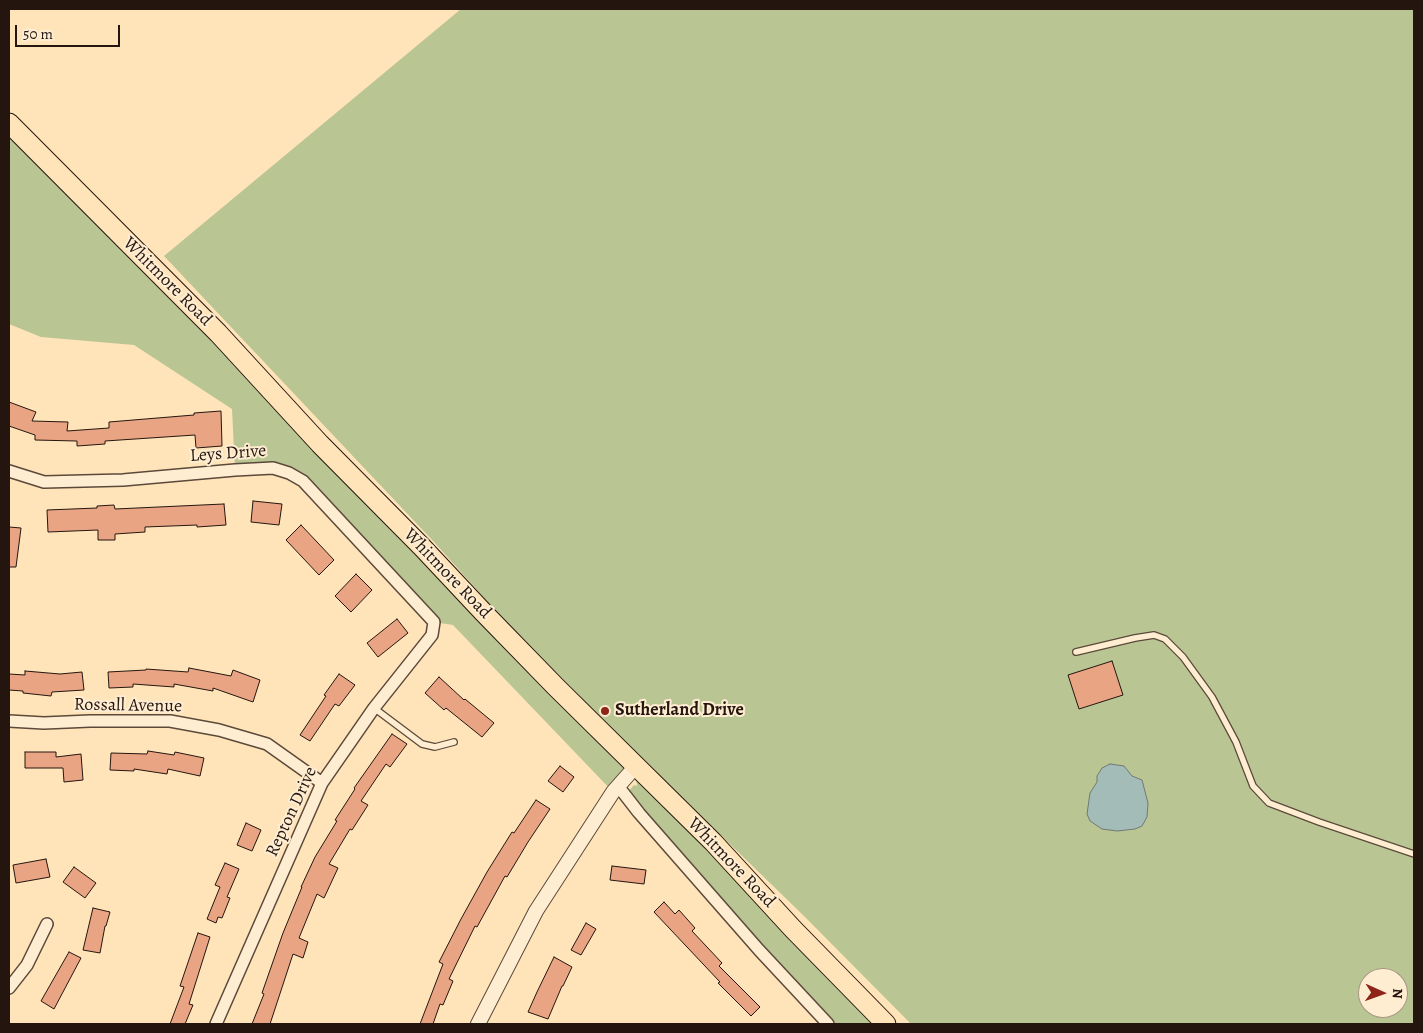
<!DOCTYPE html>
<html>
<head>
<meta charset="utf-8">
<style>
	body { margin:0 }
	#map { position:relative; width:1423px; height:1033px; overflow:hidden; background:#ffe3b9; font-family:Alegreya,serif }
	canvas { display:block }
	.frame { position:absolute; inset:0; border:10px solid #24160f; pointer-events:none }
	.north { position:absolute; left:1358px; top:968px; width:50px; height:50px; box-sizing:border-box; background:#ffedd2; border:1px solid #a79784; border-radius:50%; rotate:92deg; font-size:14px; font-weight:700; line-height:20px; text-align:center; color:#24160f }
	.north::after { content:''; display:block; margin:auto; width:18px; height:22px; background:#8f2418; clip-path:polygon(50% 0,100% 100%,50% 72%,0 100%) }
	.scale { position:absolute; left:15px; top:25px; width:105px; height:22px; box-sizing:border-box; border:2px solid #24160f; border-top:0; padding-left:6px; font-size:15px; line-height:18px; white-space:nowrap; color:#24160f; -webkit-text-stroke:4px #ffedd2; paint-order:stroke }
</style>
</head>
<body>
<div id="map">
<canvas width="1423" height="1033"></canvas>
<div class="frame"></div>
<div class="north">N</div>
<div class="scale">50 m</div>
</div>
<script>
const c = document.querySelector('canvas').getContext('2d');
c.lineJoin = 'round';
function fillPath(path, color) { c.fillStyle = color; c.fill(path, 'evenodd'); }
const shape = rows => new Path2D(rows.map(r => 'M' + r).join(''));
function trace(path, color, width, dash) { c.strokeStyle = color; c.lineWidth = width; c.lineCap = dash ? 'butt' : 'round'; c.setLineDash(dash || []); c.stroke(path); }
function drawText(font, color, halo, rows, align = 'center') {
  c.font = font + ' Alegreya,serif'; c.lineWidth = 4; c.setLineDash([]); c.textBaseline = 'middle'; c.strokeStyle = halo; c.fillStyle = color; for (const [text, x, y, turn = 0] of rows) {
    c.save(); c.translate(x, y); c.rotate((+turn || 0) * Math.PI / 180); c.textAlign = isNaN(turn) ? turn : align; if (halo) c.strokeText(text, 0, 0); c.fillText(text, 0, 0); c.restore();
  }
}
fillPath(shape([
	[461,9,1414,9,1414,1024,911,1024,805,917,561,680,487,601,434,542,164,256],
	[1368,978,1398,978,1398,1008,1368,1008],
	[9,123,887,1024,829,1024,627,793,634,785,637,786,635,766,613,792,453,625,434,622,289,473,235,470,232,409,134,345,41,337,9,324]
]), '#bac594');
const water = shape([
	[1110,764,1124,766,1132,776,1142,780,1148,803,1147,817,1142,826,1135,829,1117,831,1102,829,1090,821,1087,814,1090,793,1097,782,1097,776,1102,768,1110,764]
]);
fillPath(water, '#a3bcb8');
trace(water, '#707a74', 1);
const building = shape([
	[9,402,36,412,32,421,68,422,67,431,109,428,109,422,194,415,194,413,221,411,222,446,196,448,195,435,105,441,105,444,77,446,77,441,35,440,35,435,9,426,9,402],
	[253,501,282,504,279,525,251,522,253,501],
	[224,504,226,525,197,527,197,525,145,527,145,532,115,534,115,540,98,540,98,530,48,532,47,510,97,508,97,506,114,505,115,509,224,504],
	[301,525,334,560,319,575,286,540,301,525],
	[9,527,21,528,16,567,9,567,9,527],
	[356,574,372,590,351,612,335,596,356,574],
	[397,619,408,633,378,657,367,643,397,619],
	[1112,661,1123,695,1079,709,1068,675,1112,661],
	[189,668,231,676,233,670,260,680,253,702,213,688,213,691,174,684,174,687,133,684,133,687,109,688,108,672,146,670,146,669,188,672,189,668],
	[25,671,60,674,82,672,84,690,52,692,51,696,23,693,23,691,9,690,9,674,25,675,25,671],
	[339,674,355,685,339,706,335,704,310,741,300,735,326,696,324,695,339,674],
	[439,677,464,700,465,699,494,723,482,737,446,708,444,710,425,693,439,677],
	[392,734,407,744,390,767,386,764,361,801,368,805,352,830,350,829,329,864,338,868,324,898,317,894,299,938,308,942,303,958,293,954,270,1024,252,1024,264,994,262,993,283,933,302,887,301,887,315,857,337,821,335,820,355,789,354,788,392,734],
	[148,751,174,755,175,752,204,758,200,776,168,769,167,774,134,769,134,771,110,770,111,753,147,754,148,751],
	[25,752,56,752,56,757,81,754,83,780,64,782,63,768,25,768,25,752],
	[560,766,574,777,563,792,548,781,560,766],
	[536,800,550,809,528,842,507,877,505,876,477,927,475,926,449,979,453,981,443,1005,440,1004,433,1024,420,1024,443,964,439,962,461,919,487,872,512,832,514,833,536,800],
	[246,823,261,830,252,851,237,845,246,823],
	[46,859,50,877,16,883,13,865,46,859],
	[225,863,239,869,227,897,230,898,222,918,218,917,216,923,207,919,220,887,215,885,225,863],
	[612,866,646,870,644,884,610,880,612,866],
	[74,867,96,883,85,898,63,882,74,867],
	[664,902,675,914,679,910,695,928,692,931,722,963,719,966,760,1007,751,1016,718,983,720,982,654,912,664,902],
	[93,908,110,912,106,926,105,926,100,953,83,950,93,908],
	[586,923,596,929,581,955,571,950,586,923],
	[198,933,210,937,189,1004,193,1005,185,1024,170,1024,184,987,180,986,198,933],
	[69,952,81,958,54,1009,41,1001,69,952],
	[554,957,572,967,563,986,562,986,548,1019,528,1012,537,992,554,957]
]);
fillPath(building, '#e9a484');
trace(building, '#24160f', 1);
const service = shape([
	[1076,652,1135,638,1154,635,1165,639,1183,657,1212,697,1236,742,1253,786,1269,803,1319,822,1414,854],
	[374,708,422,744,435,747,454,742]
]);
const minor = shape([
	[9,471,44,482,123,480,235,470,273,468,289,473,303,481,434,622,432,635,374,708,322,783,216,1024],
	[9,721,44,723,90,721,170,721,219,730,267,744,322,783],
	[618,786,639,813,759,950,828,1024],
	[9,988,27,965,47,924]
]);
const tertiary = shape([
	[478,1024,536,911,613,792,636,766]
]);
const trunk = shape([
	[9,123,218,333,320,444,422,547,483,612,556,687,713,842,793,929,886,1024]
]);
trace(service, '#5b493a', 8);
trace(minor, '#5b493a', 14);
trace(tertiary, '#5b493a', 16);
trace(trunk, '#24160f', 21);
trace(service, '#ffedd2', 5.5);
trace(minor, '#ffedd2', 11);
trace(tertiary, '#ffedd2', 14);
trace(trunk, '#ffe3b9', 19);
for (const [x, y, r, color] of [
	[605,711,5,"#8f2418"]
]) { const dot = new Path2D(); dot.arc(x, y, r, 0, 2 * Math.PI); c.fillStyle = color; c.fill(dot); trace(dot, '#ffedd2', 2); }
drawText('18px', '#24160f', '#ffedd2', [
	["Whitmore Road",167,282,45],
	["Leys Drive",228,454,-4],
	["Whitmore Road",447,574,46],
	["Rossall Avenue",128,706,1],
	["Repton Drive",292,812,-65],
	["Whitmore Road",731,863,46]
]);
drawText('bold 18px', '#24160f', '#ffedd2', [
	["Sutherland Drive",615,711]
], 'left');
</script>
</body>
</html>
